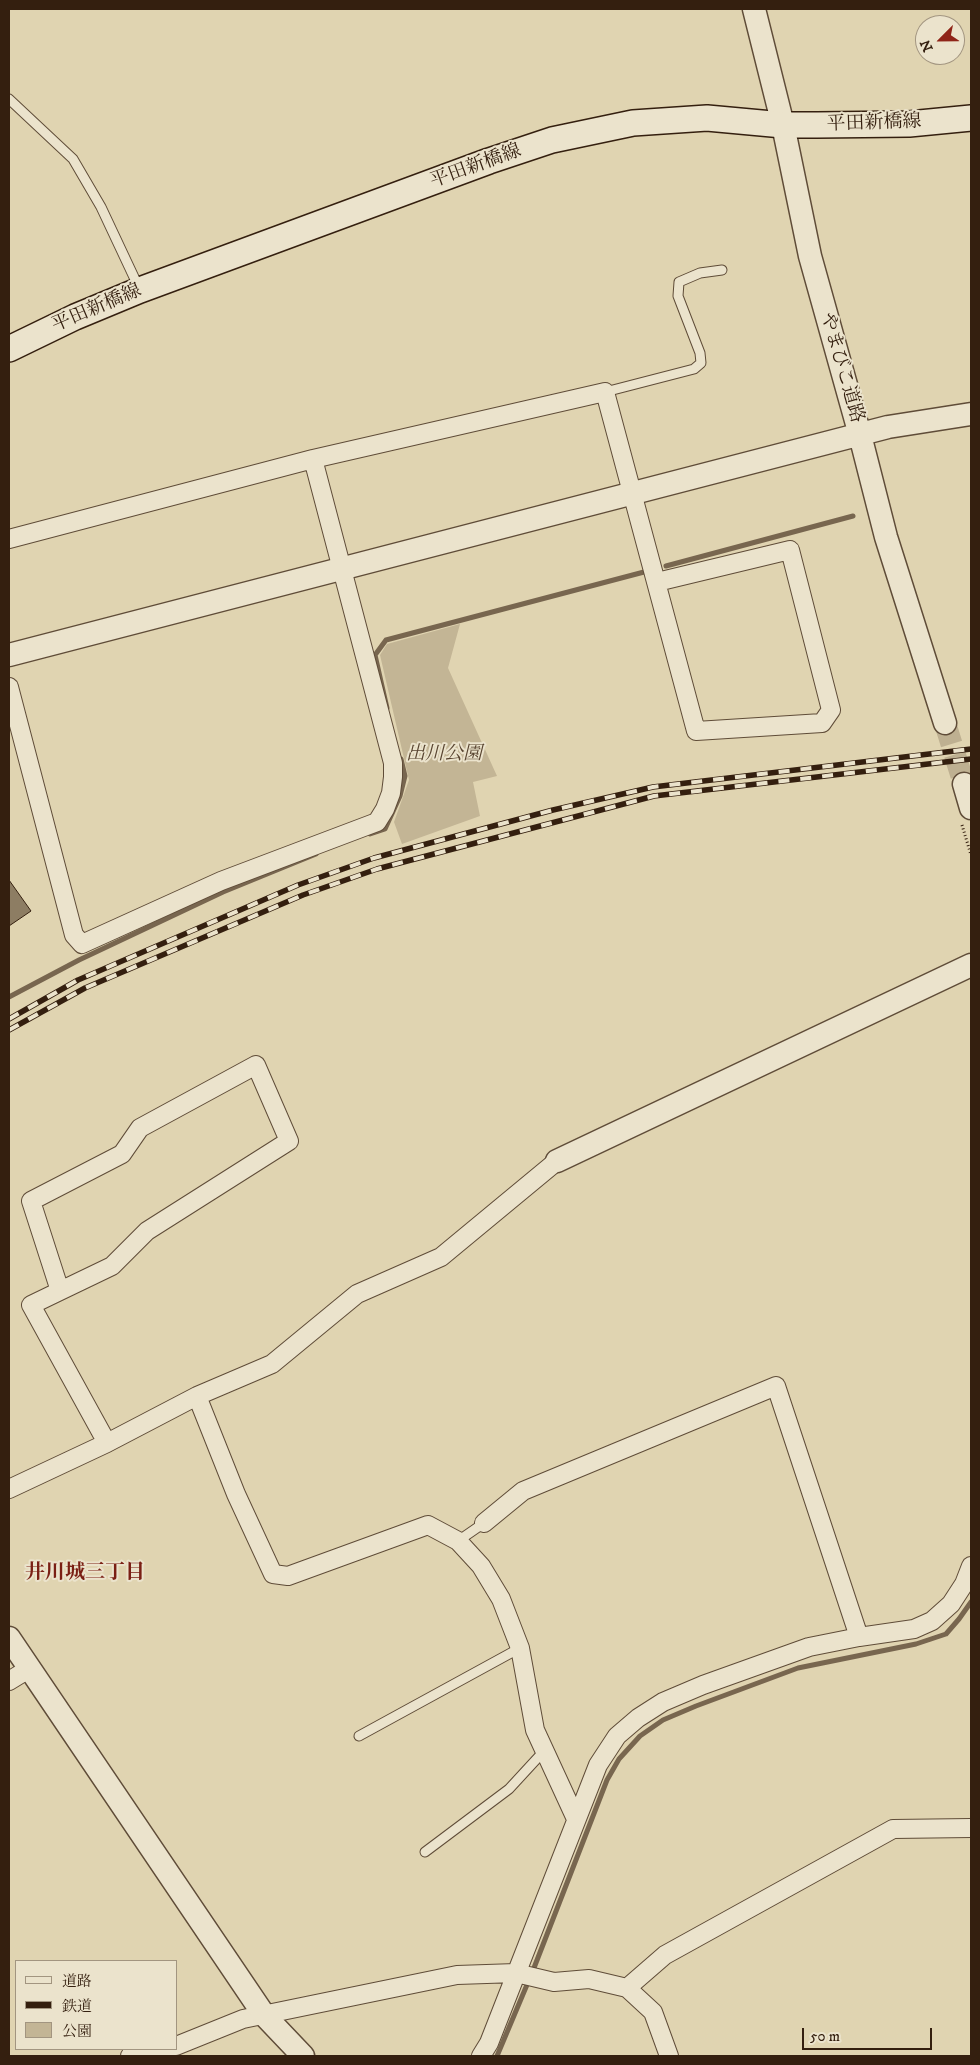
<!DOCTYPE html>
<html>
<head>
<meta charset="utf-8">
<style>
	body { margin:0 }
	#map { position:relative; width:980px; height:2065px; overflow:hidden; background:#e0d4b1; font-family:"IM FELL DW Pica","Noto Serif JP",serif }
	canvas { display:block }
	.frame { position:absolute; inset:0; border:10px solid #341f0f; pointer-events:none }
	.legend { position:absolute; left:15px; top:1960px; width:162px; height:90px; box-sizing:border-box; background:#ebe3cc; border:1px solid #a29580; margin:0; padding:6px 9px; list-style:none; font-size:15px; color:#341f0f }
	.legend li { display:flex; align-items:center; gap:10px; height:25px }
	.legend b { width:25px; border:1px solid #a29580 }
	.north { position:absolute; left:915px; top:15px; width:50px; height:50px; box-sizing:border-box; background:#ebe3cc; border:1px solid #a29580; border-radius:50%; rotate:247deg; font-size:14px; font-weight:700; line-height:20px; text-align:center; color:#341f0f }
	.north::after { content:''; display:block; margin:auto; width:18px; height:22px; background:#8f2418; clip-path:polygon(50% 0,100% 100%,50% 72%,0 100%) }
	.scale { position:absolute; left:802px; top:2028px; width:130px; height:22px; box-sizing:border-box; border:2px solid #341f0f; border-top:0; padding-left:6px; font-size:15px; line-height:18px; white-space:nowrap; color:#341f0f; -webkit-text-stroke:4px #ebe3cc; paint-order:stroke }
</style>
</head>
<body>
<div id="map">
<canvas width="980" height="2065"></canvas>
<div class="frame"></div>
<ul class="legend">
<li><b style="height:6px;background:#ebe3cc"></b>道路</li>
<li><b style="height:6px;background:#341f0f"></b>鉄道</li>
<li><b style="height:14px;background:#c3b595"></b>公園</li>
</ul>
<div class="north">N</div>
<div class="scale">50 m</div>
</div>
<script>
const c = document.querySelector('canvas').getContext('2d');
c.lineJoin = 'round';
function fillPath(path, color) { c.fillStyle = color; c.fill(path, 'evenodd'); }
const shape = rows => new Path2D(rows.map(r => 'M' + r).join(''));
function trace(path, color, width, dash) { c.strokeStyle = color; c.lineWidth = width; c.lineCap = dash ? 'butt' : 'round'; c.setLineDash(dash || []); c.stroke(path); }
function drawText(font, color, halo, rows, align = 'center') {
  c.font = font + ' "IM FELL DW Pica","Noto Serif JP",serif'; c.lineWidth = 4; c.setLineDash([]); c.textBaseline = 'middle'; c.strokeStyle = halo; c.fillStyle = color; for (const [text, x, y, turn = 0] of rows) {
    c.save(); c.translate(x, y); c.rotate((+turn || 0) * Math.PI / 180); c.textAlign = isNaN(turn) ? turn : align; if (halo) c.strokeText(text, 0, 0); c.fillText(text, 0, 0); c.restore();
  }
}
fillPath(shape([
	[460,624,448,668,497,776,473,782,480,816,402,844,394,822,409,780,380,655,387,644]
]), '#c3b595');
trace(shape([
	[666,566,853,516],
	[387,708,375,655,386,640,644,572],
	[370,834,385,829,400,796,405,776,401,759],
	[9,997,79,960,223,892,316,854],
	[532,1973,607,1780,619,1759,640,1736,663,1720,696,1706,798,1668,916,1644,946,1634,959,1619,971,1602],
	[497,2056,529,1980]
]), '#78664f', 5);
const building = shape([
	[9,880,31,911,9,926,9,880]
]);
fillPath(building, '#8d7d63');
trace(building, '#341f0f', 1);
trace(shape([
	[945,723,964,784]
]), '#beb091', 22, [22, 11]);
const service = shape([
	[9,99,73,159,101,207,140,290],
	[605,392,694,369,701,363,700,353,678,296,679,282,700,273,722,270],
	[458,1541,484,1523],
	[359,1736,520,1648],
	[425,1852,509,1789,544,1751]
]);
const minor = shape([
	[9,539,313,459,605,392,696,731,822,723,831,710,790,550,657,582],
	[9,687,74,935,82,944,221,881,377,822,385,809,391,793,393,777,393,763,313,459],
	[60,1291,112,1266,147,1231,289,1141,256,1065,140,1128,122,1154,31,1201,60,1291,31,1305,107,1443],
	[197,1396,236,1494,273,1574,288,1576,428,1525,458,1541,481,1566,501,1599,520,1648,535,1730,576,1819],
	[9,1489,107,1443,197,1396,272,1364,357,1294,441,1257,557,1161],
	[484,1523,523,1491,776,1386,859,1637],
	[9,1681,22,1673,28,1667],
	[627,1988,665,1955,893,1829,971,1828],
	[176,2046,243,2019,457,1975,516,1973,554,1982,589,1979,627,1988,653,2012,669,2056],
	[130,2056,158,2053,169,2049],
	[481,2056,489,2043,598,1765,617,1736,638,1718,663,1702,703,1685,809,1647,859,1637,914,1629,932,1621,951,1604,964,1584,971,1566]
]);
const tertiary = shape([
	[754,9,783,125,810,256,860,435,886,537,945,723],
	[9,655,888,427,971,414],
	[964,784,971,808],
	[557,1161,971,965],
	[9,1638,264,2015,303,2056]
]);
const secondary = shape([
	[9,349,75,317,140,290,489,161,552,140,633,123,707,118,783,125,817,125,909,124,971,118]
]);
trace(service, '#5f4c38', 11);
trace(minor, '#5f4c38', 20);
trace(tertiary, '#5f4c38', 25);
trace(secondary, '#341f0f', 28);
trace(shape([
	[962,825,971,855]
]), '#341f0f', 3, [1, 2.5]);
trace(service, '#ebe3cc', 9);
trace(minor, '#ebe3cc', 18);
trace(tertiary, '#ebe3cc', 22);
trace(secondary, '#ebe3cc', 25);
const rail = shape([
	[9,1019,78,980,298,885,374,858,553,810,653,787,971,749],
	[9,1030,85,988,303,895,377,869,654,796,971,759]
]);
trace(rail, '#341f0f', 5.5);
trace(rail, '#ebe3cc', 4, [11]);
drawText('19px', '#341f0f', '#ebe3cc', [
	["平田新橋線",874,124,-2],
	["平田新橋線",476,167,-20],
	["平田新橋線",97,309,-23],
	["やまびこ道路",841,368,74]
]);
drawText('italic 19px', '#584430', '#ebe3cc', [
	["出川公園",444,755]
]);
drawText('bold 20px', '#7a1f14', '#ebe3cc', [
	["井川城三丁目",85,1574]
]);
</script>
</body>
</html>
